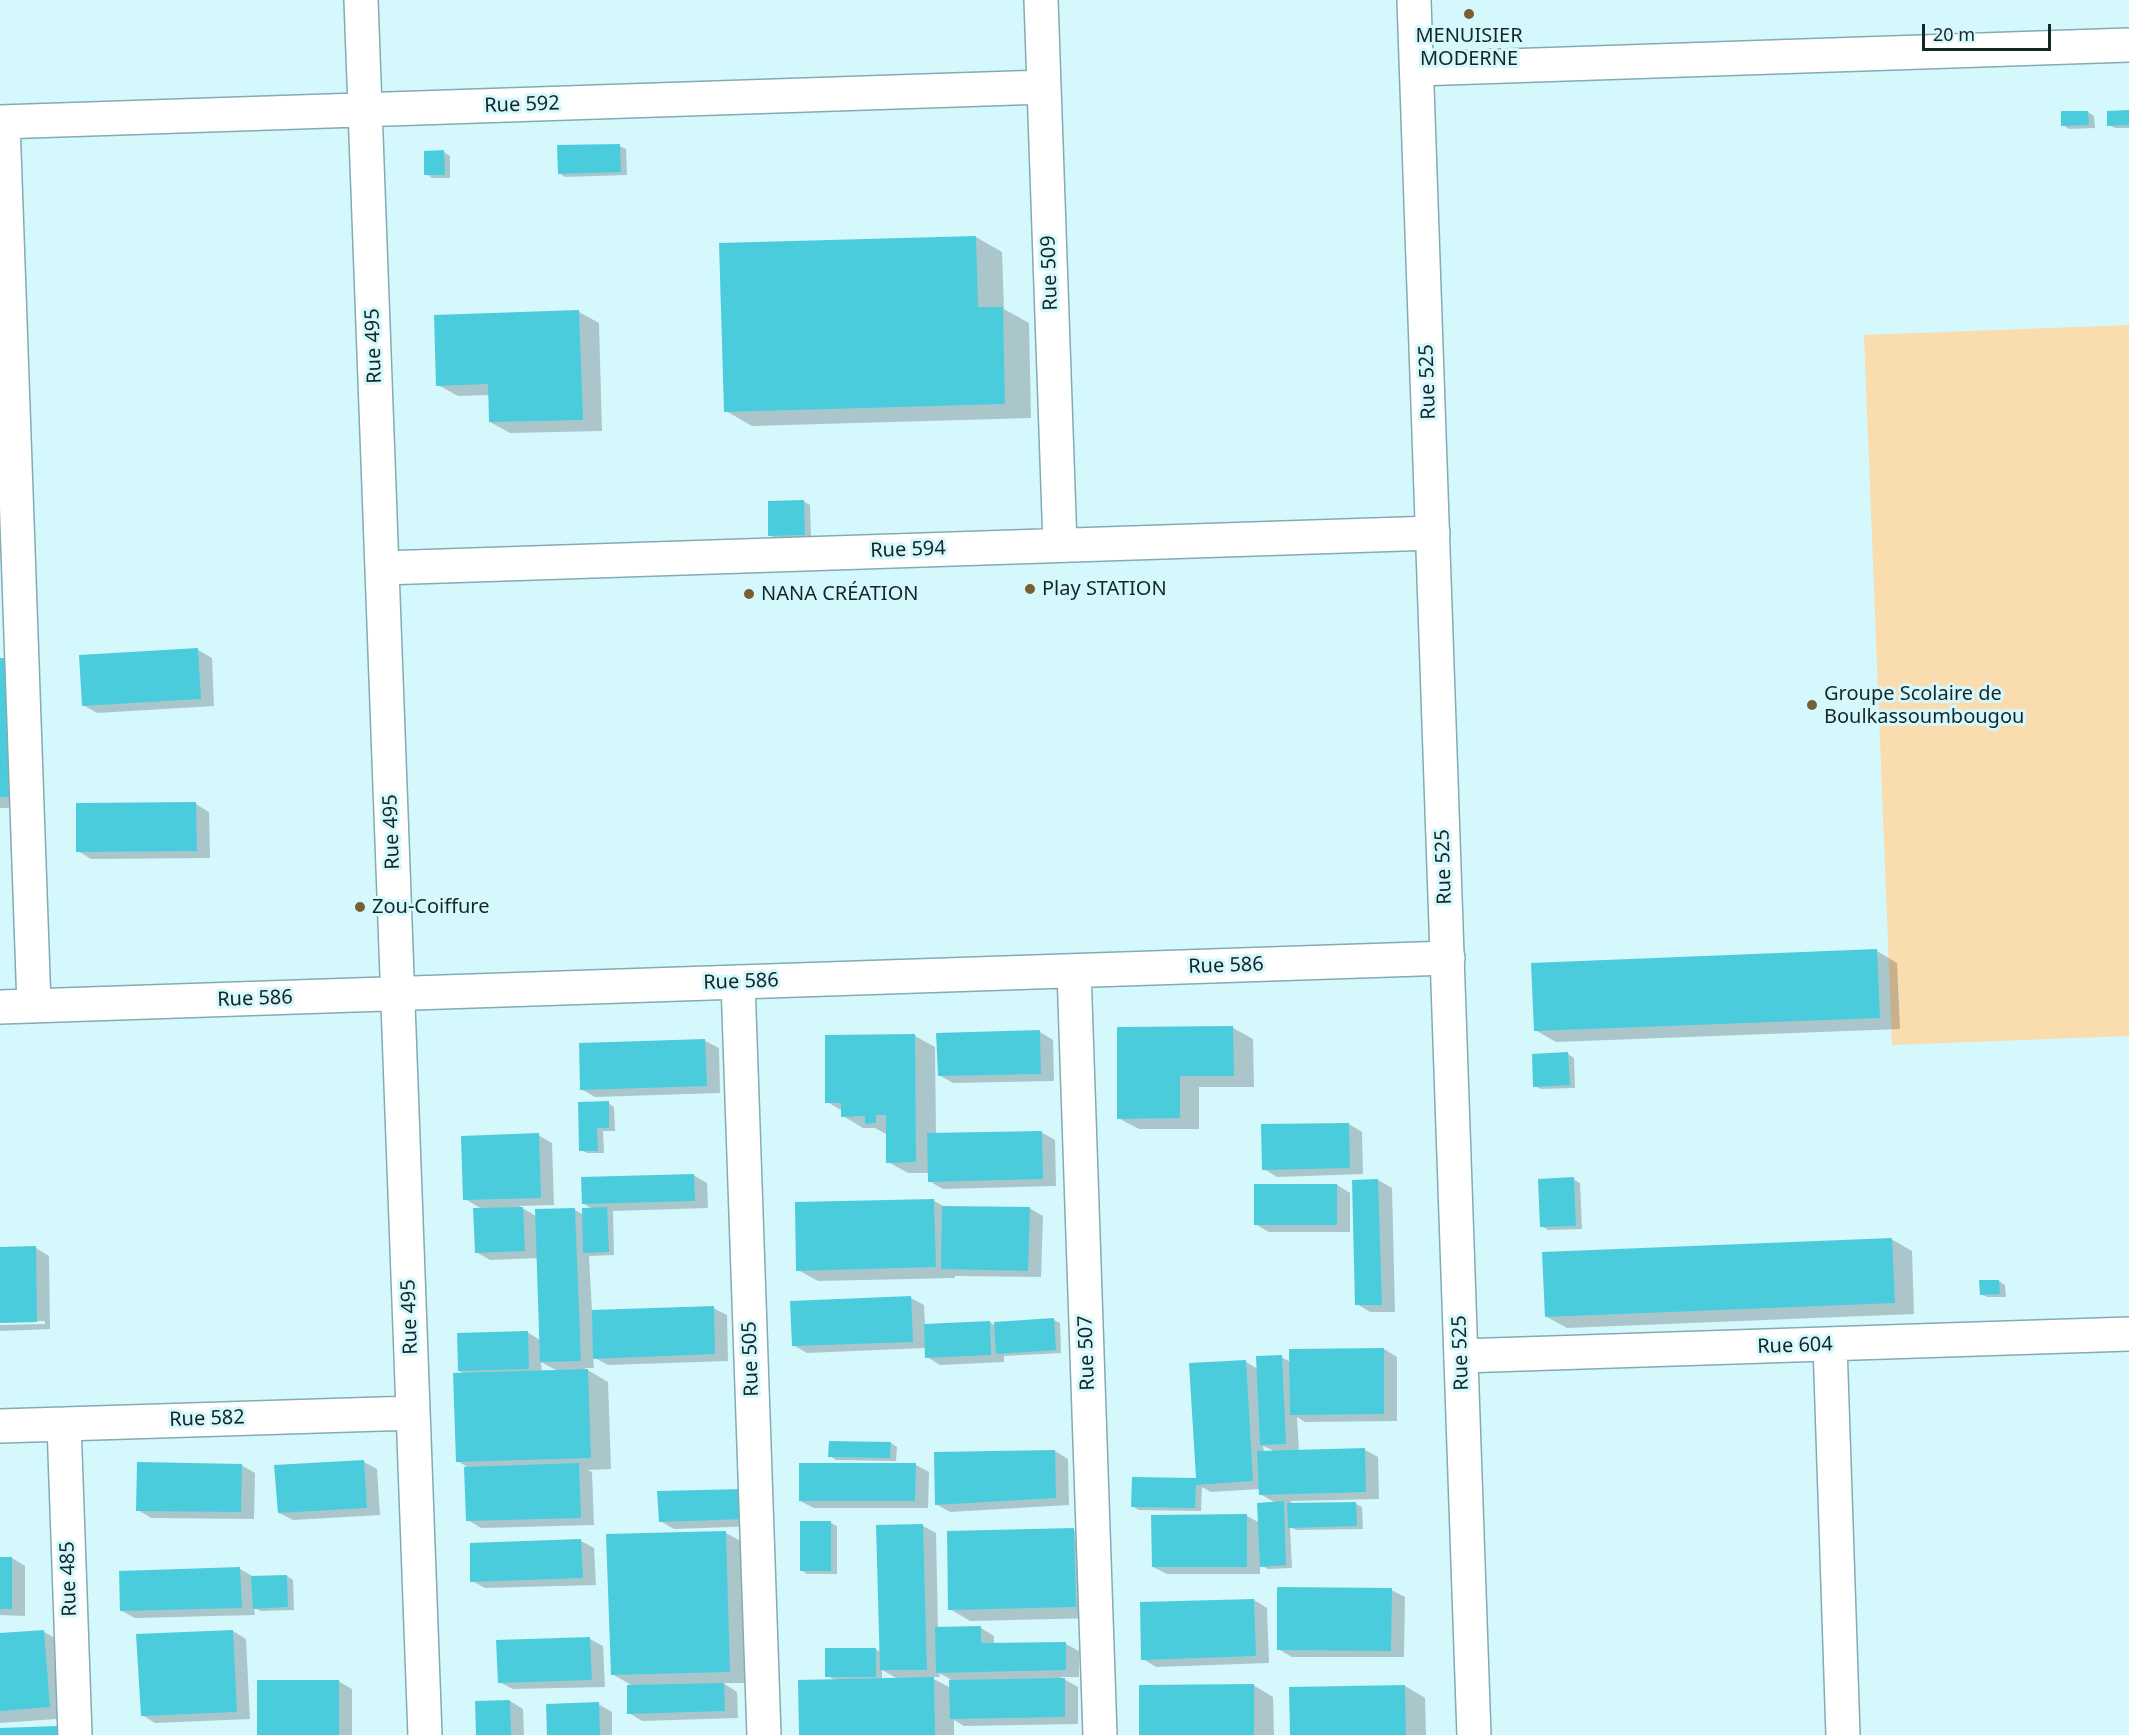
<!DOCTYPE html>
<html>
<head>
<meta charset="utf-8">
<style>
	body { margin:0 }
	#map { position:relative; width:2129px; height:1735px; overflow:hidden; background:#d5f8fd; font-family:"Noto Sans",sans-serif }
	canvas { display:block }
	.scale { position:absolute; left:1922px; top:24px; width:129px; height:27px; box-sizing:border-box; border:3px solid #152628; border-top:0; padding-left:8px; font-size:18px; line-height:21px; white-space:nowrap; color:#152628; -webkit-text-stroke:4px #d5f8fd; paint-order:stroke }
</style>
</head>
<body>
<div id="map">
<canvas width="2129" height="1735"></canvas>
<div class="scale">20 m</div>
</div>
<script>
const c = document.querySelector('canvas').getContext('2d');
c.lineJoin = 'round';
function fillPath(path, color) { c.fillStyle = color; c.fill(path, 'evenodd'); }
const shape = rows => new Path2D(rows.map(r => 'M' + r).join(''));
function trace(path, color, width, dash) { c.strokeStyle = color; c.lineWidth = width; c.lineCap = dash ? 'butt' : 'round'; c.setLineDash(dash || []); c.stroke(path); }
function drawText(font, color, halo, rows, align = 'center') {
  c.font = font + ' "Noto Sans",sans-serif'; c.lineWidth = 6; c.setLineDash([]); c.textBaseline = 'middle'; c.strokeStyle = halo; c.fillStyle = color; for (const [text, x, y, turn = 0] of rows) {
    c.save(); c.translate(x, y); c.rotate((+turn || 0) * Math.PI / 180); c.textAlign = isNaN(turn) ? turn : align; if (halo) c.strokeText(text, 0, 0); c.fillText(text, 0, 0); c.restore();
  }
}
fillPath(shape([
	[2129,325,2129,1036,1892,1045,1864,335]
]), '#f9ddaf');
fillPath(shape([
	[2129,111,2129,128,2115,128,2109,125],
	[2088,112,2094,116,2095,128,2069,129,2063,125],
	[619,146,626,149,627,175,565,177,559,173],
	[444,152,450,156,450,178,432,178,426,174],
	[976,237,1002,252,1004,309,1029,323,1031,418,752,426,726,411],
	[579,312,599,323,602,431,510,433,490,422,490,395,458,396,438,385],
	[803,501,810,505,811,538,776,539,770,535],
	[198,650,212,658,214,706,97,713,83,705],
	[0,659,29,808,0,808],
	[196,804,209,812,210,858,91,859,78,851],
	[1877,951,1897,963,1900,1029,1556,1042,1535,1030],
	[1118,1028,1233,1028,1253,1039,1254,1087,1199,1087,1199,1129,1139,1129,1118,1118],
	[1040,1032,1053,1040,1054,1081,953,1083,939,1075],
	[827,1036,915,1036,935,1047,936,1135,1041,1132,1055,1140,1056,1186,943,1189,929,1181,929,1173,908,1173,888,1162,888,1135,875,1128,863,1128,843,1116,843,1111,827,1102],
	[705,1041,719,1048,720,1093,595,1097,581,1089,580,1044],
	[1568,1054,1574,1058,1575,1088,1541,1089,1535,1086],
	[608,1103,614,1107,615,1131,603,1131,604,1153,587,1153,581,1150],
	[1349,1124,1362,1132,1363,1174,1277,1177,1264,1169],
	[538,1135,552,1143,554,1205,519,1206,536,1216,575,1210,584,1215,593,1209,584,1204,693,1175,707,1183,708,1208,613,1211,614,1255,589,1256,592,1311,713,1308,727,1315,728,1361,608,1365,593,1357,594,1368,584,1368,608,1382,611,1469,588,1470,592,1472,594,1525,481,1528,468,1520,466,1466,457,1461,465,1374,459,1371,527,1332,540,1340,538,1258,490,1260,476,1252,482,1209,465,1199],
	[541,1362,558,1371,542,1372],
	[1573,1179,1580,1183,1582,1229,1548,1230,1542,1226],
	[1378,1180,1392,1188,1395,1312,1370,1312,1357,1304,1354,1181],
	[1337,1185,1350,1193,1350,1232,1269,1232,1255,1224],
	[933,1200,945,1207,1029,1208,1043,1216,1041,1277,955,1276,955,1278,818,1281,798,1270],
	[1891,1239,1912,1251,1914,1314,1567,1328,1547,1317],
	[0,1248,36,1248,49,1256,50,1329,0,1331,0,1325,45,1324,45,1321,0,1322],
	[1999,1281,2005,1285,2006,1297,1987,1297,1981,1294],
	[911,1298,924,1305,925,1325,990,1322,996,1326,1054,1320,1060,1323,1061,1353,1004,1356,1004,1362,940,1365,927,1357,926,1348,807,1353,793,1345],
	[1384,1349,1397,1357,1397,1421,1305,1422,1297,1417,1299,1451,1365,1450,1378,1457,1379,1499,1291,1501,1291,1504,1356,1504,1362,1507,1363,1529,1296,1530,1290,1527,1292,1568,1268,1569,1260,1565,1260,1574,1167,1574,1153,1567,1247,1516,1260,1523,1276,1503,1260,1494,1260,1489,1211,1492,1202,1487,1201,1511,1139,1510,1132,1506,1197,1479,1246,1362,1258,1369,1281,1357,1291,1362],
	[1263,1446,1270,1449,1275,1452,1264,1452],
	[891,1443,897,1447,896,1461,836,1460,830,1456],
	[1055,1451,1068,1459,1069,1505,950,1512,936,1504],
	[364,1462,377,1469,380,1515,293,1520,279,1513],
	[241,1465,255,1473,254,1519,151,1518,138,1510],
	[916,1465,929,1472,928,1508,814,1508,800,1501],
	[743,1491,758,1526,674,1529,660,1521],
	[831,1523,837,1526,837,1574,807,1574,801,1570],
	[923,1526,936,1533,938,1629,981,1628,994,1636,994,1645,1066,1644,1079,1651,1079,1677,1060,1677,1078,1687,1078,1724,964,1726,954,1720,954,1735,801,1735,835,1680,827,1676,875,1649,881,1652],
	[882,1670,898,1679,882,1679],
	[939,1673,950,1679,951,1688,930,1677,940,1677],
	[1073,1530,1094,1542,1096,1618,970,1621,950,1609],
	[726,1533,746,1544,750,1683,723,1683,737,1692,738,1718,642,1721,629,1713,633,1686,612,1674],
	[581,1541,594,1548,596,1585,485,1588,472,1581],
	[0,1558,12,1558,25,1566,25,1616,0,1615],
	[240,1569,254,1577,287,1576,293,1580,294,1610,261,1611,254,1608,255,1615,135,1618,122,1611],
	[1391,1590,1405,1597,1404,1657,1292,1657,1278,1649],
	[1254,1600,1267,1608,1269,1663,1156,1667,1143,1659],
	[43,1631,63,1643,70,1718,0,1723,0,1635],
	[233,1631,246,1639,250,1719,155,1723,142,1715],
	[590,1639,603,1646,605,1687,513,1689,499,1682],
	[338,1681,352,1689,352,1735,259,1735],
	[1253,1685,1273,1697,1274,1735,1141,1735],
	[1405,1686,1425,1698,1426,1735,1292,1735],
	[510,1701,523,1709,524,1735,477,1735],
	[598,1704,612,1712,612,1735,548,1735]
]), '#0003');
fillPath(shape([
	[2129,110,2129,125,2107,126,2107,111],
	[2061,111,2088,111,2089,125,2061,126],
	[620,144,621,172,558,174,557,145],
	[444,150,445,175,424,175,424,151],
	[976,236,978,307,1003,307,1005,404,724,412,719,243],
	[579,310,583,420,489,422,488,384,436,386,434,315],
	[804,500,805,535,768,536,768,501],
	[198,648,201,699,82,706,79,655],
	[0,658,7,658,9,797,0,797],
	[196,802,197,851,76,852,76,803],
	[1877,949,1880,1018,1534,1031,1531,963],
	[1233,1026,1234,1076,1180,1076,1180,1118,1117,1119,1117,1027],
	[1040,1030,1041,1074,938,1076,936,1033],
	[915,1034,916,1162,886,1163,886,1115,876,1115,876,1123,865,1124,865,1116,841,1117,841,1103,825,1103,825,1035],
	[705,1039,707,1086,580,1090,579,1043],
	[1568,1052,1570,1085,1533,1087,1532,1054],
	[609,1101,609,1128,597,1128,598,1151,579,1151,578,1102],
	[1349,1123,1350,1168,1262,1170,1261,1124],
	[1042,1131,1043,1179,928,1182,927,1133],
	[539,1133,541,1198,463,1200,461,1136],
	[694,1174,695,1201,582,1204,581,1177],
	[1574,1177,1576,1226,1540,1227,1538,1179],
	[1378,1179,1382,1305,1355,1305,1352,1180],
	[1254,1184,1337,1184,1337,1225,1254,1225],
	[934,1199,936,1267,796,1271,795,1202],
	[942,1206,1030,1207,1028,1271,941,1269],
	[523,1207,525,1251,475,1253,473,1208],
	[607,1207,609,1252,583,1253,582,1208],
	[575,1208,581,1361,540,1362,535,1209],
	[1892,1238,1895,1303,1545,1317,1542,1252],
	[36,1246,37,1322,0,1323,0,1247],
	[1979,1280,1999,1280,2000,1294,1980,1295],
	[911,1296,913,1342,792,1346,790,1301],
	[714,1306,715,1354,593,1359,592,1310],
	[1054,1318,1056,1350,996,1354,994,1322],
	[990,1321,991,1355,925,1358,924,1324],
	[528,1331,529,1369,458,1371,457,1333],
	[1384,1348,1384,1414,1290,1415,1289,1349],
	[1282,1355,1286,1444,1260,1445,1256,1356],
	[1246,1360,1253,1481,1196,1485,1195,1508,1131,1507,1132,1477,1196,1478,1189,1363],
	[588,1369,591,1458,456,1462,453,1373],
	[829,1441,891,1442,890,1458,828,1457],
	[1365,1448,1366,1492,1259,1495,1257,1451],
	[1055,1450,1056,1498,935,1505,934,1452],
	[364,1460,367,1508,278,1513,274,1465],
	[137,1462,242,1464,241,1512,136,1511],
	[579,1463,581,1518,466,1521,464,1467],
	[799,1463,916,1463,915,1501,799,1501],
	[744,1489,745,1519,659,1522,657,1491],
	[1284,1501,1286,1565,1260,1567,1257,1503],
	[1356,1502,1357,1526,1288,1528,1287,1503],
	[1247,1514,1247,1567,1152,1567,1151,1515],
	[800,1521,831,1521,831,1571,800,1571],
	[923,1524,927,1670,880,1670,876,1525],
	[1074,1528,1076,1607,948,1610,947,1531],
	[726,1531,730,1672,611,1675,606,1534],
	[581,1539,583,1578,470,1582,470,1543],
	[0,1557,12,1557,12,1609,0,1609],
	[240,1567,242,1608,120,1611,119,1571],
	[287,1575,288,1607,253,1609,251,1576],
	[1277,1587,1392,1588,1391,1651,1277,1650],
	[1254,1599,1256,1656,1141,1660,1140,1602],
	[981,1626,981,1643,1066,1642,1066,1670,936,1673,935,1627],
	[44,1630,50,1707,0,1711,0,1633],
	[233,1630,237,1712,141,1716,136,1634],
	[590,1637,592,1680,498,1683,496,1640],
	[825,1648,876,1648,876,1677,825,1677],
	[934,1677,935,1735,799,1735,798,1680],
	[1065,1678,1065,1717,950,1719,949,1680],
	[257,1680,339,1680,339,1735,257,1735],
	[724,1683,725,1711,627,1714,627,1685],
	[1254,1684,1254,1735,1139,1735,1139,1685],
	[1405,1685,1406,1735,1290,1735,1289,1687],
	[510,1700,511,1735,476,1735,475,1701],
	[599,1702,600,1735,547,1735,546,1704],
	[58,1726,58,1735,0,1735,0,1728]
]), '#4bccdc');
const street = shape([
	[361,0,425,1735],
	[1041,0,1060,545],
	[1417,69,2129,45],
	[0,122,1044,87],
	[3,122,34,1006],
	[383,568,1433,533],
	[1074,971,1100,1735],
	[738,982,764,1735],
	[0,1007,1448,958],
	[1830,1344,1843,1735],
	[1461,1356,2129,1334],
	[64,1424,75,1735],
	[0,1426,413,1413]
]);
const secondary = shape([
	[1414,0,1474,1735]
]);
trace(street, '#82acb2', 36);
trace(secondary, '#82acb2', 36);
trace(street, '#fff', 33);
trace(secondary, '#fff', 33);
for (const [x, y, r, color] of [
	[1469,14,6,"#785e30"],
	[1030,589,6,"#785e30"],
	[749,594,6,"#785e30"],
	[1812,705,6,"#785e30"],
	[360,907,6,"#785e30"]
]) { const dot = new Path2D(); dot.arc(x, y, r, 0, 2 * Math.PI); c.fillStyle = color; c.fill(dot); trace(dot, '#d5f8fd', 2); }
drawText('20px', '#152628', '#d5f8fd', [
	["MENUISIER",1469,36,"center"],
	["MODERNE",1469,59,"center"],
	["Play STATION",1042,589],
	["NANA CRÉATION",761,594],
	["Groupe Scolaire de",1824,694],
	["Boulkassoumbougou",1824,717],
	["Zou-Coiffure",372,907]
], 'left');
drawText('20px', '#152628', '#d5f8fd', [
	["Rue 592",522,105,-2],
	["Rue 509",1050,273,-92],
	["Rue 495",374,346,-92],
	["Rue 525",1428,382,-92],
	["Rue 594",908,550,-2],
	["Rue 495",392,832,-92],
	["Rue 525",1444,867,-92],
	["Rue 586",1226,966,-2],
	["Rue 586",741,982,-2],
	["Rue 586",255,999,-2],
	["Rue 495",410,1317,-92],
	["Rue 604",1795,1346,-2],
	["Rue 507",1087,1353,-92],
	["Rue 525",1461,1353,-92],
	["Rue 505",751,1359,-92],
	["Rue 582",207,1419,-2],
	["Rue 485",69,1579,-92]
]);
</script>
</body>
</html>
